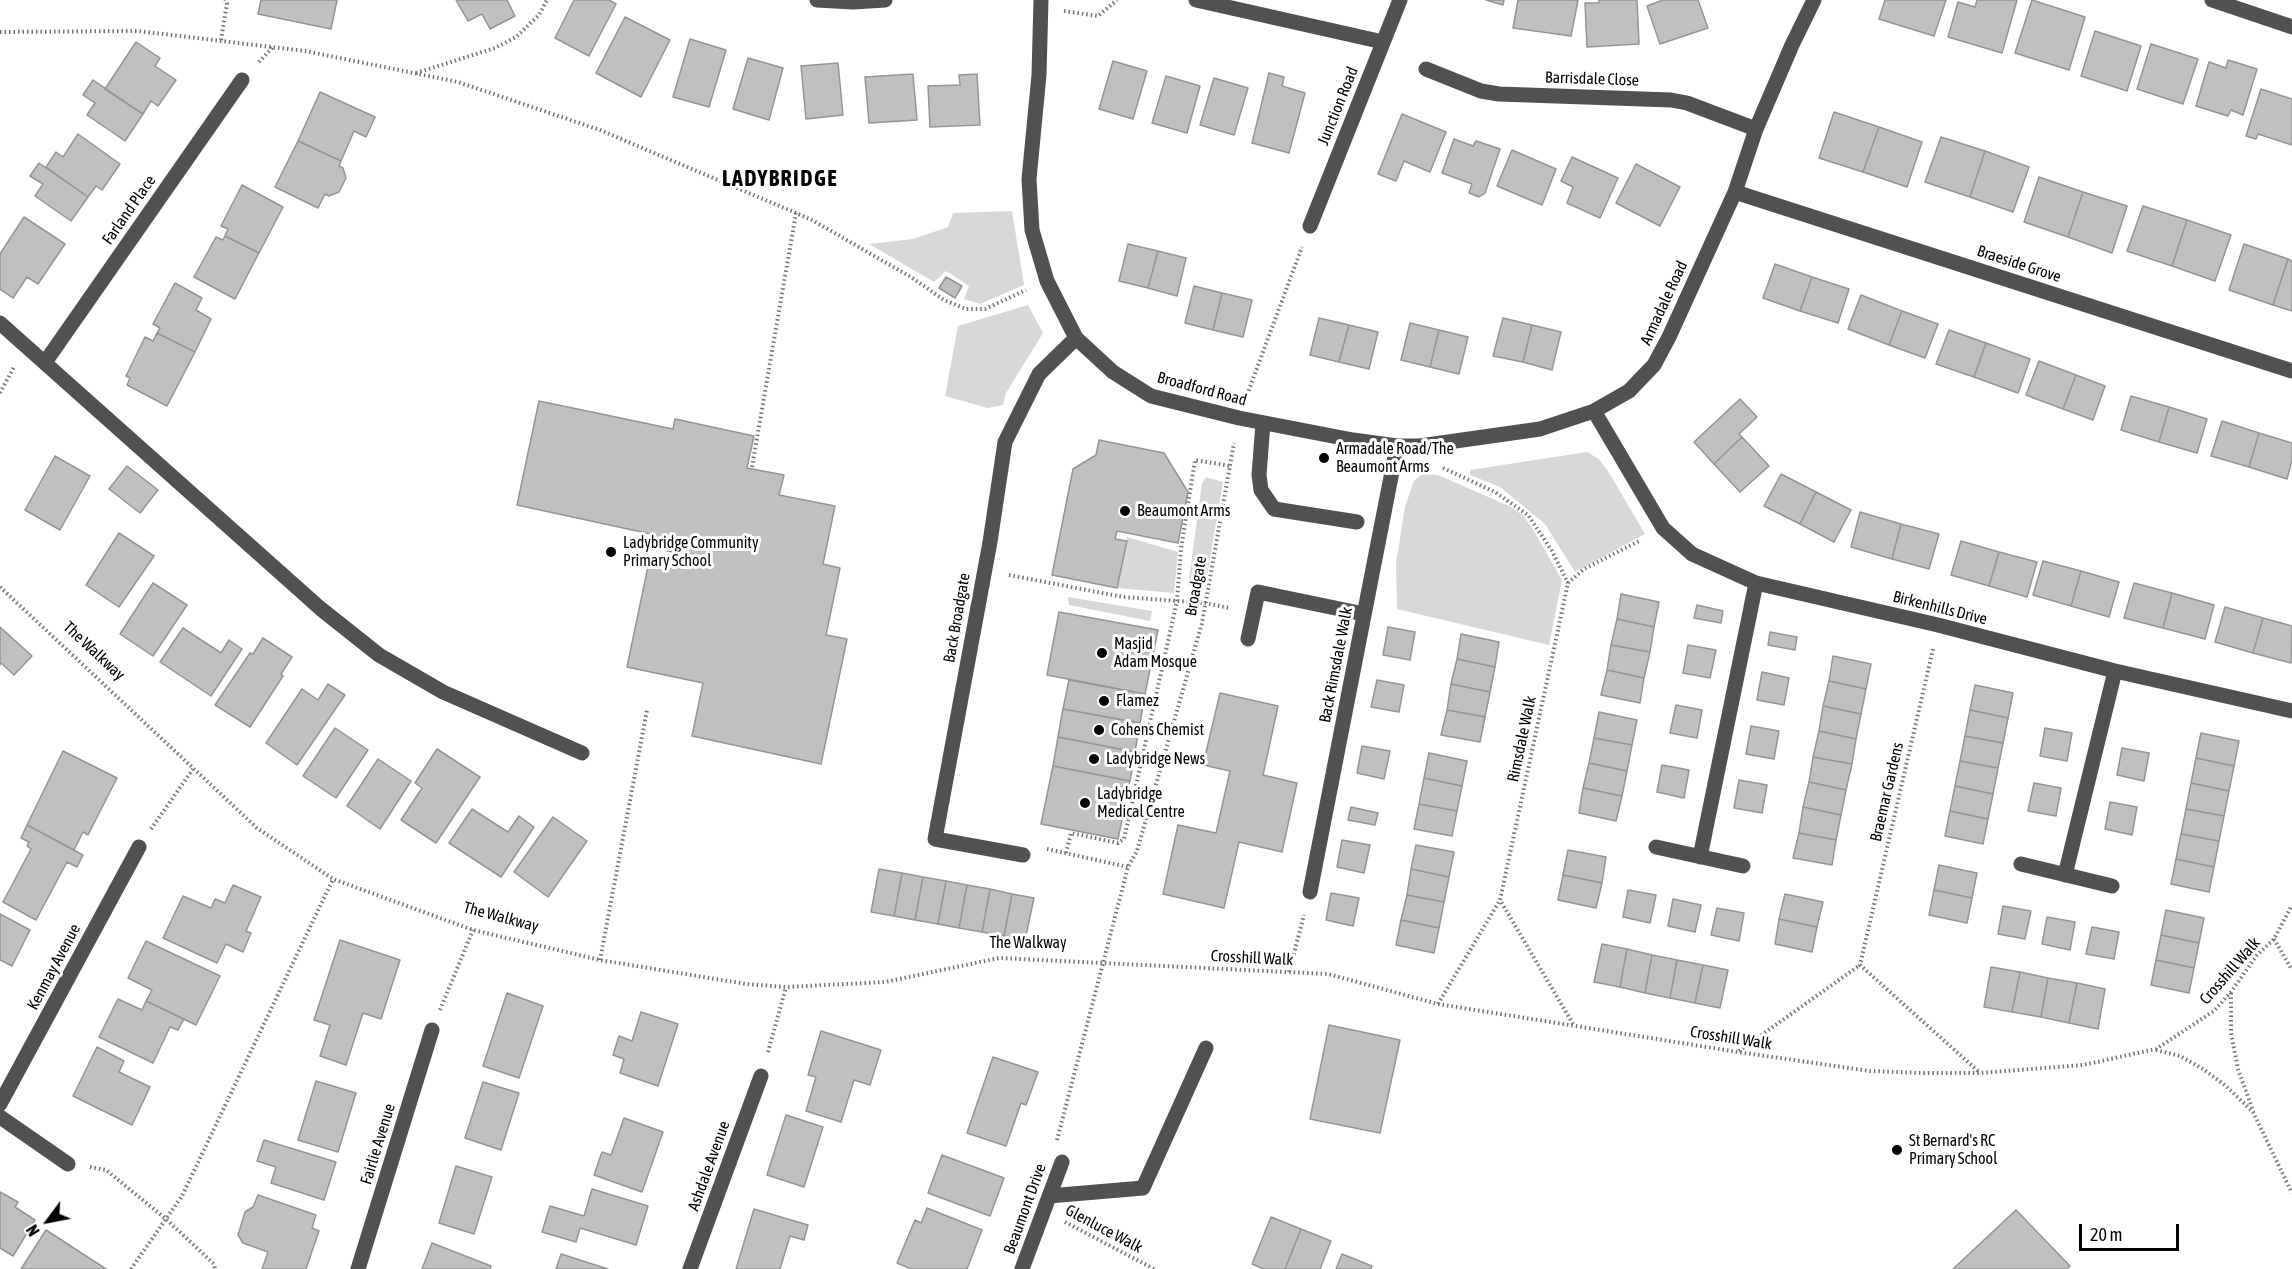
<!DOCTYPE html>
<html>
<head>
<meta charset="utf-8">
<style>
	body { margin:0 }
	#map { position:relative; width:2292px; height:1269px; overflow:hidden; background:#fff; font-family:"Asap Condensed",sans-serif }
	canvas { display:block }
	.north { position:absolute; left:18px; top:1191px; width:60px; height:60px; -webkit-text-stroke:4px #fff; paint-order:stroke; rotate:238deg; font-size:16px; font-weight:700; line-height:24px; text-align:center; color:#000 }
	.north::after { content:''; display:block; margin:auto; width:21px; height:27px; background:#000; clip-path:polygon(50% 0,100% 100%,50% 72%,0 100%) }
	.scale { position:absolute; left:2079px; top:1224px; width:100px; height:27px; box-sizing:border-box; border:3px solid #000; border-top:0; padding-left:8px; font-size:18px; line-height:21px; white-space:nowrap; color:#000; -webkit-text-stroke:4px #fff; paint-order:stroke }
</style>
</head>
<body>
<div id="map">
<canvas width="2292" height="1269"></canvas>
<div class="north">N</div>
<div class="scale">20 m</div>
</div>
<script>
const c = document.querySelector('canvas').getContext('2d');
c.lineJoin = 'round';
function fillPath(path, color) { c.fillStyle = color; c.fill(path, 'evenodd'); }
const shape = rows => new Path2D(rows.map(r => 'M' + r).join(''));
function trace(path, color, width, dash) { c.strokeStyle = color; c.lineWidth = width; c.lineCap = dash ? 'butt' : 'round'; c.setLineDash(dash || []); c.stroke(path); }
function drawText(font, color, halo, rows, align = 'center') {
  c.font = font + ' "Asap Condensed",sans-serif'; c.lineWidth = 6; c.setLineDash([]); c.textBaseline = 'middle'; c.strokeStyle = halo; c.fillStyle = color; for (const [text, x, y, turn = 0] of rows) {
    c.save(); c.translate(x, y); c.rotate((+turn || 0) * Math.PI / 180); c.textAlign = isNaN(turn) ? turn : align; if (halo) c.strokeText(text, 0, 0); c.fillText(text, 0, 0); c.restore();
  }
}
fillPath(shape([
	[1012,211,1024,285,980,304,964,299,969,286,946,271,934,282,869,244,913,239,948,227,953,213],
	[1028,305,1043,333,1006,393,1003,405,988,408,945,396,958,326],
	[1587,452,1599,459,1608,471,1645,534,1575,572,1545,524,1500,487,1470,475,1470,470],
	[1422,474,1438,475,1509,506,1523,515,1534,531,1562,580,1549,645,1397,609,1396,563,1405,507,1414,481],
	[1206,477,1223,482,1207,576,1188,586,1202,483],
	[1127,537,1178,552,1174,593,1117,588],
	[1068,597,1152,611,1150,621,1069,605]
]), '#d8d8d8');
const building = shape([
	[261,0,337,0,331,29,258,14,261,0],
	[456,0,507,0,515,16,490,29,482,14,468,21,456,0],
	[574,0,609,0,616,4,589,56,555,38,574,0],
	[1486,0,1504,0,1503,5,1486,0],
	[1518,0,1578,0,1571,36,1513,28,1518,0],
	[1599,0,1637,0,1639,44,1587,47,1585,3,1599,3,1599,0],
	[1663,0,1698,0,1708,28,1660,44,1647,6,1663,0],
	[1885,0,1946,0,1934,36,1879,19,1885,0],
	[1977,0,2017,0,2002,53,1948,37,1958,2,1975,7,1977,0],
	[2032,0,2085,17,2069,70,2015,53,2032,0],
	[625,17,670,40,641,97,596,73,625,17],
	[2095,31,2141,46,2127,91,2081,76,2095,31],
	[690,39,726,50,709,107,673,97,690,39],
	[136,42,160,58,155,66,176,80,158,106,151,101,143,114,105,89,136,42],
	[2151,44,2198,59,2183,104,2137,89,2151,44],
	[748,58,783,68,769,120,733,109,748,58],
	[2228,60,2257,69,2243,115,2231,110,2228,116,2196,106,2209,62,2226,68,2228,60],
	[1113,61,1147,71,1133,119,1099,109,1113,61],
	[838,63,843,115,806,119,801,66,838,63],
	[1269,73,1284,77,1282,86,1305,93,1289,153,1252,143,1269,73],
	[913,74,917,120,869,123,865,77,913,74],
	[977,74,980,125,930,127,928,86,960,85,959,75,977,74],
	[1166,76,1200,86,1187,133,1152,123,1166,76],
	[1214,78,1248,88,1234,135,1200,125,1214,78],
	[93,80,143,114,125,141,87,115,95,103,83,95,93,80],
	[2261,89,2292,99,2292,145,2258,134,2256,139,2246,136,2261,89],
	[320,92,375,117,366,137,354,131,341,161,298,141,320,92],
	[1834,112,1879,127,1863,172,1819,158,1834,112],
	[1402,114,1446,132,1430,172,1404,161,1396,181,1378,174,1402,114],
	[1879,127,1922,142,1907,187,1863,172,1879,127],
	[78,134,120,164,102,190,96,186,88,197,46,167,56,152,63,157,78,134],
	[1941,137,1985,151,1970,197,1925,182,1941,137],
	[1454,139,1473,146,1476,141,1500,149,1485,193,1479,197,1469,193,1472,184,1442,173,1454,139],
	[298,141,341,161,339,166,343,168,346,178,339,192,329,196,325,194,318,208,275,187,298,141],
	[1512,150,1556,169,1542,205,1497,186,1512,150],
	[1985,151,2029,167,2013,212,1970,197,1985,151],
	[1572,157,1618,178,1600,218,1567,203,1573,187,1561,181,1572,157],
	[39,163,88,197,71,221,35,196,43,184,30,176,39,163],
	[1636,164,1680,187,1660,226,1616,203,1636,164],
	[2039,177,2083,192,2068,237,2024,222,2039,177],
	[242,185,283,207,259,253,225,236,228,229,221,226,242,185],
	[2083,192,2127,206,2112,253,2068,237,2083,192],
	[2143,206,2187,220,2172,266,2127,251,2143,206],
	[24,217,65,244,38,284,27,277,13,298,0,289,0,254,24,217],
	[2187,220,2231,235,2215,281,2172,266,2187,220],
	[225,236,259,253,235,299,194,277,216,237,223,240,225,236],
	[1128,244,1158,251,1148,288,1119,281,1128,244],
	[2244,244,2288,259,2273,305,2229,290,2244,244],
	[1158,251,1186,258,1177,296,1148,288,1158,251],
	[2288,259,2292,261,2292,311,2273,305,2288,259],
	[1775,264,1812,277,1800,311,1763,298,1775,264],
	[946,277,962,286,955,298,939,288,946,277],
	[1812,277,1849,289,1838,323,1800,311,1812,277],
	[175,283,202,298,196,310,211,319,195,352,157,333,160,328,153,324,175,283],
	[1194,286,1222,293,1213,330,1185,323,1194,286],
	[1222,293,1252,300,1243,337,1213,330,1222,293],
	[1861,295,1902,311,1889,345,1848,329,1861,295],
	[1902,311,1938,324,1925,358,1889,345,1902,311],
	[1319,318,1349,325,1339,362,1310,355,1319,318],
	[1503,318,1532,325,1523,362,1493,356,1503,318],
	[1410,323,1439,330,1430,367,1401,360,1410,323],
	[1349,325,1378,332,1369,369,1339,362,1349,325],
	[1532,325,1561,332,1552,370,1523,362,1532,325],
	[1439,330,1468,337,1459,374,1430,367,1439,330],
	[1949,330,1986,343,1974,377,1936,364,1949,330],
	[157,333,195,352,167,406,127,385,130,378,126,376,145,337,153,341,157,333],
	[1986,343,2030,359,2018,393,1974,377,1986,343],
	[2039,361,2076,375,2063,409,2026,395,2039,361],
	[2076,375,2105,386,2093,420,2063,409,2076,375],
	[2131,396,2169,407,2159,442,2121,430,2131,396],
	[1740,399,1757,417,1739,434,1742,437,1714,464,1694,442,1740,399],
	[539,401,673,429,675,419,754,436,747,468,784,475,779,495,835,506,823,564,840,568,826,635,847,639,821,764,692,736,703,683,627,667,650,557,671,562,673,552,649,547,651,534,517,505,539,401],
	[2169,407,2207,419,2197,453,2159,442,2169,407],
	[2222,421,2259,433,2249,467,2211,456,2222,421],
	[2259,433,2292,443,2292,461,2287,479,2249,467,2259,433],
	[1742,437,1769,466,1740,492,1714,464,1742,437],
	[1099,440,1164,453,1188,492,1178,543,1117,531,1115,539,1127,541,1117,588,1052,575,1073,469,1096,455,1099,440],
	[55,456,90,476,60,530,25,510,55,456],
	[127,466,158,490,140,513,109,489,127,466],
	[1781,474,1816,492,1800,524,1764,506,1781,474],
	[1816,492,1851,510,1834,542,1800,524,1816,492],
	[1860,512,1901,524,1892,559,1851,547,1860,512],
	[1901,524,1939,534,1929,569,1892,559,1901,524],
	[119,533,154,556,119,607,86,585,119,533],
	[1961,541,1999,552,1989,586,1951,575,1961,541],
	[1999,552,2037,562,2027,597,1989,586,1999,552],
	[2043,561,2081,571,2071,606,2033,595,2043,561],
	[2081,571,2119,582,2109,617,2071,606,2081,571],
	[153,583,187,605,153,656,120,634,153,583],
	[2134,583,2172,593,2163,628,2124,618,2134,583],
	[2172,593,2214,605,2205,639,2163,628,2172,593],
	[1621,594,1659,602,1654,627,1617,619,1621,594],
	[1697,605,1723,611,1721,623,1694,618,1697,605],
	[2225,607,2263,618,2253,653,2215,642,2225,607],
	[1059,612,1158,630,1145,694,1047,675,1059,612],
	[2263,618,2292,626,2291,663,2253,653,2263,618],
	[1617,619,1654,627,1650,652,1611,645,1617,619],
	[0,627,32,656,14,675,1,663,0,665,0,627],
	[1388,627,1415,632,1410,660,1383,655,1388,627],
	[183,628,221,653,229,640,242,649,211,696,160,662,183,628],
	[1770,632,1797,637,1795,650,1768,645,1770,632],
	[1461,634,1499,642,1495,667,1457,659,1461,634],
	[263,638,292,657,281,674,283,676,250,727,215,705,250,653,253,654,263,638],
	[1611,645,1650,652,1644,678,1607,670,1611,645],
	[1688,645,1716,650,1710,678,1683,673,1688,645],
	[1833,656,1871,664,1866,689,1829,681,1833,656],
	[1457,659,1495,667,1490,692,1451,684,1457,659],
	[1607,670,1644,678,1640,703,1601,695,1607,670],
	[1762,672,1789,678,1784,705,1757,700,1762,672],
	[1069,680,1145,694,1140,723,1063,709,1069,680],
	[1377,680,1404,685,1399,712,1371,707,1377,680],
	[1829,681,1866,689,1861,714,1823,706,1829,681],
	[328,684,345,695,297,765,266,743,302,689,318,700,328,684],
	[1451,684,1490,692,1485,717,1447,710,1451,684],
	[1975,685,2013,693,2008,718,1970,710,1975,685],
	[1220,693,1278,706,1263,775,1297,783,1282,852,1239,842,1224,908,1163,894,1178,825,1216,833,1230,771,1203,765,1220,693],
	[1676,705,1702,710,1697,738,1670,733,1676,705],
	[1823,706,1861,714,1856,739,1819,731,1823,706],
	[1063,709,1140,723,1135,752,1058,737,1063,709],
	[1447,710,1485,717,1480,742,1441,735,1447,710],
	[1970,710,2008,718,2003,743,1965,736,1970,710],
	[1599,712,1637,720,1632,745,1594,738,1599,712],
	[1751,726,1779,731,1774,759,1746,754,1751,726],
	[335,728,368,750,336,798,303,776,335,728],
	[2045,728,2072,733,2067,761,2040,756,2045,728],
	[1819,731,1856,739,1852,764,1813,757,1819,731],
	[2201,733,2239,741,2234,766,2196,758,2201,733],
	[1965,736,2003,743,1998,768,1960,761,1965,736],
	[1058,737,1135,752,1130,781,1053,766,1058,737],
	[1594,738,1632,745,1627,771,1589,763,1594,738],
	[1362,746,1390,751,1384,779,1357,773,1362,746],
	[2122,748,2149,753,2144,781,2117,775,2122,748],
	[437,749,480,777,436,843,401,820,422,788,415,783,437,749],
	[63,751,117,778,88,835,83,832,74,850,27,825,63,751],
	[1429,753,1467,761,1462,786,1424,778,1429,753],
	[1813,757,1852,764,1846,790,1809,782,1813,757],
	[2196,758,2234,766,2229,791,2191,783,2196,758],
	[378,759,411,781,380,829,347,806,378,759],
	[1960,761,1998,768,1993,794,1955,786,1960,761],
	[1589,763,1627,771,1622,796,1583,788,1589,763],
	[1662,765,1689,770,1684,798,1657,792,1662,765],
	[1053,766,1130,781,1118,839,1041,824,1053,766],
	[1424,778,1462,786,1457,811,1419,804,1424,778],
	[1739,780,1767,785,1762,813,1734,808,1739,780],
	[1809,782,1846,790,1841,815,1803,807,1809,782],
	[2034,783,2061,788,2056,816,2028,811,2034,783],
	[2191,783,2229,791,2224,816,2186,809,2191,783],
	[1955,786,1993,794,1988,819,1950,811,1955,786],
	[1583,788,1622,796,1616,821,1579,813,1583,788],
	[2110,802,2137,807,2132,835,2105,829,2110,802],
	[1419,804,1457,811,1452,836,1414,829,1419,804],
	[1351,807,1378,813,1375,825,1348,820,1351,807],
	[1803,807,1841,815,1836,840,1799,833,1803,807],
	[472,809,508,832,519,816,534,827,501,877,449,843,472,809],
	[2186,809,2224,816,2219,841,2181,834,2186,809],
	[1950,811,1988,819,1983,844,1945,836,1950,811],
	[553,817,587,841,548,897,514,872,553,817],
	[27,825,83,855,77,867,67,862,36,920,3,902,31,849,27,846,29,842,21,838,27,825],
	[1799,833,1836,840,1832,865,1793,858,1799,833],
	[2181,834,2219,841,2214,867,2176,859,2181,834],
	[1342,840,1370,845,1364,873,1337,867,1342,840],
	[1416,845,1454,852,1449,877,1411,869,1416,845],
	[1568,850,1606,857,1602,883,1563,875,1568,850],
	[2176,859,2214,867,2209,892,2171,884,2176,859],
	[1939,865,1977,873,1972,898,1934,890,1939,865],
	[879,869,902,873,894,916,871,912,879,869],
	[1411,869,1449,877,1444,902,1407,895,1411,869],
	[902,873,923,877,915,920,894,916,902,873],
	[1563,875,1602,883,1596,908,1558,900,1563,875],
	[923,877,946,881,938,924,915,920,923,877],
	[946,881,967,885,959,928,938,924,946,881],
	[233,885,261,897,246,931,251,933,243,952,226,944,217,963,163,938,183,896,211,908,215,899,225,903,233,885],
	[967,885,990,889,982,932,959,928,967,885],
	[990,889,1012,894,1004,936,982,932,990,889],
	[1628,890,1656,895,1650,923,1623,917,1628,890],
	[1934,890,1972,898,1967,923,1929,915,1934,890],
	[1331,893,1359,898,1353,926,1326,920,1331,893],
	[1012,894,1034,898,1025,940,1004,936,1012,894],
	[1785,894,1823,902,1817,927,1779,919,1785,894],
	[1407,895,1444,902,1439,928,1401,920,1407,895],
	[1673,899,1701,905,1695,932,1668,926,1673,899],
	[2003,906,2031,911,2025,939,1998,934,2003,906],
	[1717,908,1744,913,1739,941,1711,935,1717,908],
	[2166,910,2204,918,2199,943,2161,935,2166,910],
	[0,914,30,930,12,966,0,960,0,914],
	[2047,917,2075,922,2070,950,2042,944,2047,917],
	[1779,919,1817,927,1812,952,1775,944,1779,919],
	[1401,920,1439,928,1434,953,1396,945,1401,920],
	[2092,927,2119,932,2114,959,2086,954,2092,927],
	[2161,935,2199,943,2194,968,2156,960,2161,935],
	[340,940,400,960,381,1019,363,1013,346,1065,320,1056,330,1025,314,1020,340,940],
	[146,941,220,976,196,1025,146,1001,152,990,128,978,146,941],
	[1602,944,1627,949,1620,987,1594,982,1602,944],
	[1627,949,1652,955,1645,993,1620,987,1627,949],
	[1652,955,1677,960,1670,998,1645,993,1652,955],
	[1677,960,1703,965,1695,1003,1670,998,1677,960],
	[2156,960,2194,968,2189,993,2151,985,2156,960],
	[1703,965,1728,970,1720,1008,1695,1003,1703,965],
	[1991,967,2020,972,2012,1012,1984,1007,1991,967],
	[2020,972,2048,978,2041,1017,2012,1012,2020,972],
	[2048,978,2077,983,2069,1023,2041,1017,2048,978],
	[2077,983,2105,989,2098,1029,2069,1023,2077,983],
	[507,993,543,1006,519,1078,483,1066,507,993],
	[118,999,142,1010,146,1001,184,1019,178,1030,170,1027,153,1063,99,1037,118,999],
	[641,1012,678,1024,658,1086,620,1073,624,1059,613,1055,619,1036,632,1041,641,1012],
	[1329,1025,1400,1040,1380,1133,1310,1119,1329,1025],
	[821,1031,881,1050,870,1085,854,1080,841,1122,806,1111,816,1077,808,1075,821,1031],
	[97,1047,124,1061,119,1072,150,1087,132,1125,73,1096,97,1047],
	[993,1057,1038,1072,1026,1105,1021,1103,1006,1146,967,1133,993,1057],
	[316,1081,356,1093,338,1152,298,1140,316,1081],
	[483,1082,519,1093,501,1150,465,1138,483,1082],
	[786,1115,823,1127,804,1187,767,1175,786,1115],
	[624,1118,663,1132,642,1192,594,1175,602,1152,611,1155,624,1118],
	[264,1140,336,1162,324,1200,271,1183,276,1167,257,1161,264,1140],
	[942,1155,1004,1178,990,1216,928,1193,942,1155],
	[456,1166,492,1177,474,1234,439,1223,456,1166],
	[592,1189,648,1206,636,1245,580,1228,576,1242,542,1232,550,1206,584,1216,592,1189],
	[0,1192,18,1202,15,1207,35,1220,13,1256,0,1248,0,1192],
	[258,1195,316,1215,312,1228,319,1231,306,1269,262,1269,268,1252,243,1243,238,1235,245,1212,253,1207,258,1195],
	[927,1208,982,1230,967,1269,911,1269,897,1263,915,1220,921,1223,927,1208],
	[754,1209,808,1225,804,1240,790,1236,780,1269,736,1269,754,1209],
	[2016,1210,2070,1266,2067,1269,1953,1269,2016,1210],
	[1271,1217,1301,1229,1285,1269,1264,1269,1252,1264,1271,1217],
	[1301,1229,1331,1241,1320,1269,1285,1269,1301,1229],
	[46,1230,106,1269,21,1269,46,1230],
	[432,1243,491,1266,490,1269,422,1269,432,1243],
	[561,1254,608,1269,556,1269,561,1254],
	[1342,1254,1372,1266,1371,1269,1336,1269,1342,1254]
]);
fillPath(building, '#c0c0c0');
trace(building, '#959595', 1.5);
trace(shape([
	[1064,11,1098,16,1117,0],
	[0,32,138,31,305,51,458,82,600,130,810,219,911,277,944,300,966,309,985,309,1026,290],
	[221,40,227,3,225,0],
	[259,62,273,47],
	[416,73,495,48,516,37,539,15,547,0],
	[0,393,14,367],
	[1247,395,1302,247],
	[752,467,796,213],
	[1443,468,1495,492,1528,515,1552,551,1568,583],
	[1009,575,1123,597,1205,603,1229,608],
	[0,587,257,828,333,879,473,930,600,960,746,984,786,987,885,982,999,958,1328,974,1438,1004,1738,1052,1870,1071,1923,1073,1980,1073,2083,1065,2156,1049,2214,1011,2231,992,2257,955,2274,939,2292,905],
	[1933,649,1860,965,1979,1072],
	[151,829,193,769],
	[1047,849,1128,867],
	[1066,853,1071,833,1118,843,1124,839,1177,601,1181,549,1195,460,1230,466],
	[2274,939,2292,970],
	[600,960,647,710],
	[1289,972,1304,915],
	[2231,993,2231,1033,2238,1069,2253,1111],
	[1438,1004,1500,900],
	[440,1010,473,930],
	[1573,1024,1500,900,1568,583,1584,569,1641,540],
	[2156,1050,2180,1056,2203,1069,2226,1086,2253,1112,2292,1193],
	[1739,1051,1860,965],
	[768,1052,786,987],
	[1057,1140,1128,867,1137,851,1202,623,1234,443],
	[90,1167,106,1170,166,1219,214,1264,215,1269],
	[1065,1222,1154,1269],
	[131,1269,182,1196,333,879]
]), '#737373', 4, [1.5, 3]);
trace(shape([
	[817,0,853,2,885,0],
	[1041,0,1039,75,1029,179,1032,230,1047,281,1076,338,1113,372,1151,396,1239,418,1353,440,1397,446,1420,446,1540,429,1594,411,1629,391,1654,365,1669,337,1735,192,1756,129,1792,45,1814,0],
	[1196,0,1383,42],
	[2212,0,2292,27],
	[1426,69,1481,91,1499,94,1671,100,1687,103,1756,129],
	[1735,192,2292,371],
	[1310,226,1400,0],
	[0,323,321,609,379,655,443,692,582,753],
	[46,361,242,80],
	[1594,411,1663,528,1692,554,1756,583,1938,625,2115,671,2292,711],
	[1263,423,1259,475,1261,490,1274,509,1357,522],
	[1248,639,1258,592,1364,614],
	[1656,847,1743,866],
	[1023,855,935,839,990,542,1005,442,1039,374,1076,338],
	[1700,857,1756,583],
	[2021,864,2112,886],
	[2065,875,2115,671],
	[1310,892,1397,446],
	[0,1104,139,847],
	[0,1117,68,1164],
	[1049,1196,1143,1188,1206,1048],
	[358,1269,432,1030],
	[690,1269,761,1076],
	[1022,1269,1062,1162]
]), '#515151', 15);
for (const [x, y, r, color] of [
	[1324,458,6,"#000"],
	[1125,511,6,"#000"],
	[611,552,6,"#000"],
	[1102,653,6,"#000"],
	[1104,701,6,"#000"],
	[1099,730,6,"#000"],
	[1094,759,6,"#000"],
	[1085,803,6,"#000"],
	[1897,1150,6,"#000"]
]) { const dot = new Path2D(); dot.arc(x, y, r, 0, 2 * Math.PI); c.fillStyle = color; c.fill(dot); trace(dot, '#fff', 2); }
drawText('16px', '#000', '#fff', [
	["Barrisdale Close",1592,79,2],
	["Junction Road",1338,106,-68],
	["Farland Place",129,210,-55],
	["Braeside Grove",2019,264,18],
	["Armadale Road",1664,303,-65],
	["Broadford Road",1202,389,15],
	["Broadgate",1196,586,-80],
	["Birkenhills Drive",1940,608,14],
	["Back Broadgate",957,618,-80],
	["The Walkway",94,651,43],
	["Back Rimsdale Walk",1336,665,-79],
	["Rimsdale Walk",1522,739,-78],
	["Braemar Gardens",1887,792,-77],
	["The Walkway",501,917,15],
	["The Walkway",1028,943],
	["Crosshill Walk",1252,958,3],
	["Kenmay Avenue",54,967,-62],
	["Crosshill Walk",2230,971,-49],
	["Crosshill Walk",1731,1038,9],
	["Fairlie Avenue",378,1144,-73],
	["Ashdale Avenue",709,1166,-70],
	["Beaumont Drive",1025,1209,-70],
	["Glenluce Walk",1104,1229,28]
]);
drawText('16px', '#000', '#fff', [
	["Armadale Road/The",1336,449],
	["Beaumont Arms",1336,467],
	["Beaumont Arms",1137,511],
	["Ladybridge Community",623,543],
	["Primary School",623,561],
	["Masjid",1114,644],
	["Adam Mosque",1114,662],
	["Flamez",1116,701],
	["Cohens Chemist",1111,730],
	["Ladybridge News",1106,759],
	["Ladybridge",1097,794],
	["Medical Centre",1097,812],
	["St Bernard's RC",1909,1141],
	["Primary School",1909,1159]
], 'left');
c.letterSpacing = '1.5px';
drawText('bold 22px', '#000', '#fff', [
	["LADYBRIDGE",780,179]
]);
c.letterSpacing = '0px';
</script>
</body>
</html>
